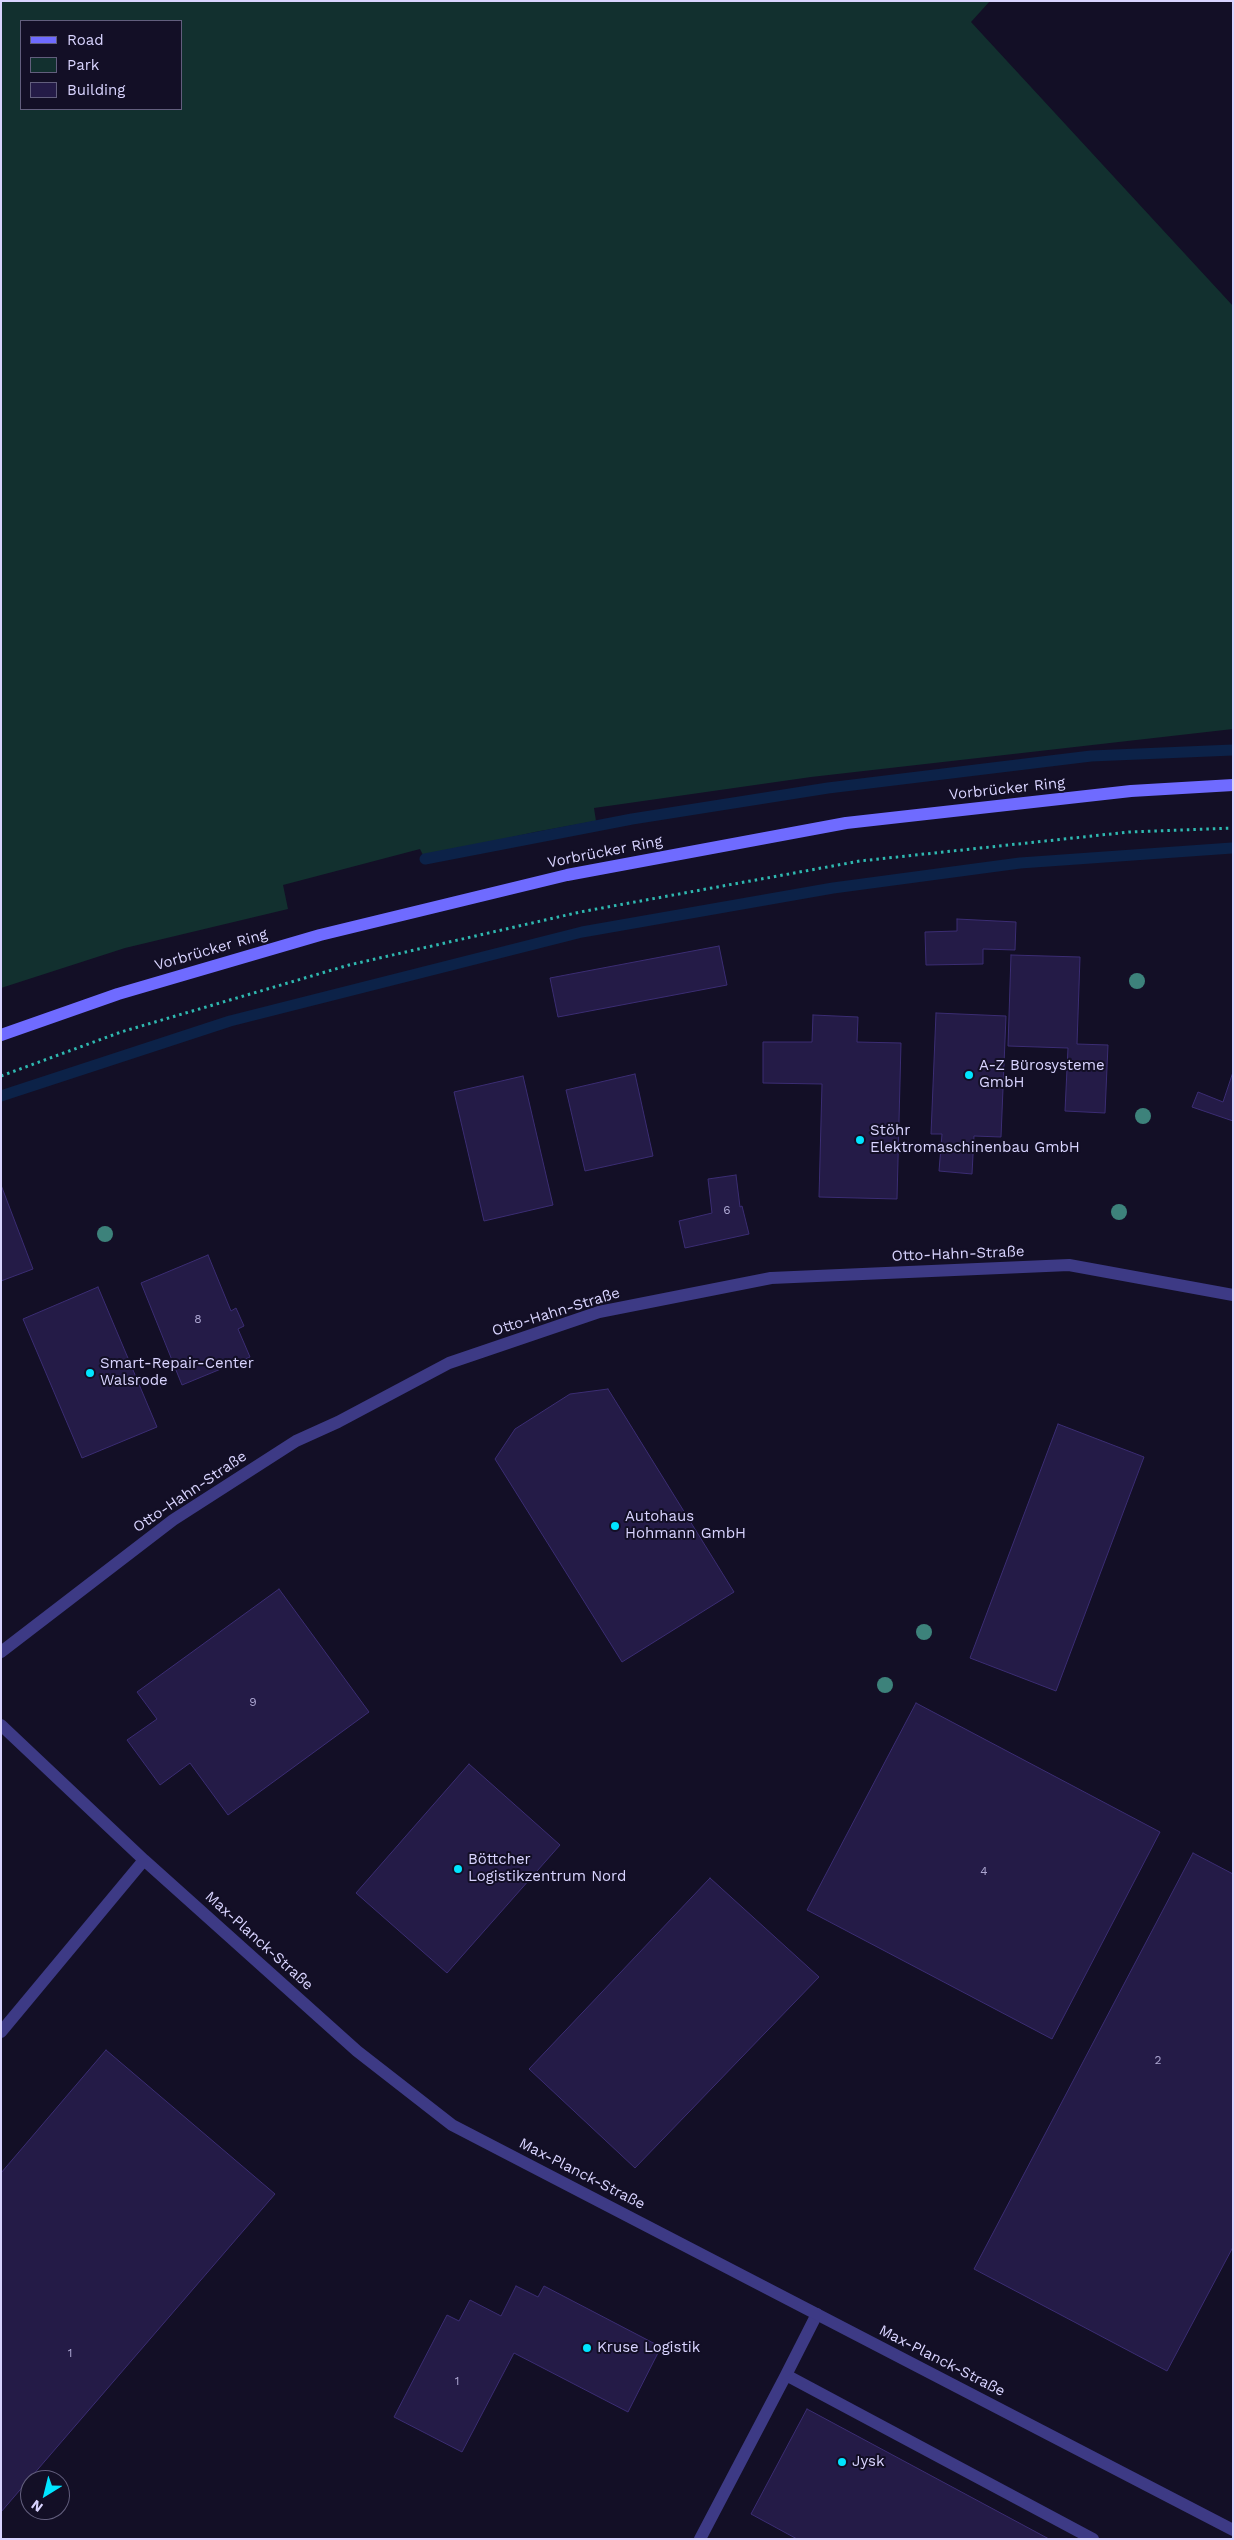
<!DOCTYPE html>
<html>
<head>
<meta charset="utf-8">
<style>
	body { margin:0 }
	#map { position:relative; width:1234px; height:2540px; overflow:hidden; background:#130f26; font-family:"Work Sans",sans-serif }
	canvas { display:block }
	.frame { position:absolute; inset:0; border:2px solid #d9d4ff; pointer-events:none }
	.legend { position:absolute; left:20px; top:20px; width:162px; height:90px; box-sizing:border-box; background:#130f26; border:1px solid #625e7d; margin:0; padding:6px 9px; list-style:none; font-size:15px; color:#d9d4ff }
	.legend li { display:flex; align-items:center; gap:10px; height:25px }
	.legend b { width:25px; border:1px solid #625e7d }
	.north { position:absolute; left:20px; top:2470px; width:50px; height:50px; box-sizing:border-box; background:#130f26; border:1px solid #625e7d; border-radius:50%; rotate:216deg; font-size:14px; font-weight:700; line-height:20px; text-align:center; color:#d9d4ff }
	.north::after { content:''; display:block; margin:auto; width:18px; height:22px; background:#00e5ff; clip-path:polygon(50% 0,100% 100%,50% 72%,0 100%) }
</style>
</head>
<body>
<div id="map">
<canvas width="1234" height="2540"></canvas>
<div class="frame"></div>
<ul class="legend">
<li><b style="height:6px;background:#6f6bff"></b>Road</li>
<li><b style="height:14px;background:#12302f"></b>Park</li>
<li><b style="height:14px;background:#241b47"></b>Building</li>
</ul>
<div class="north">N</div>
</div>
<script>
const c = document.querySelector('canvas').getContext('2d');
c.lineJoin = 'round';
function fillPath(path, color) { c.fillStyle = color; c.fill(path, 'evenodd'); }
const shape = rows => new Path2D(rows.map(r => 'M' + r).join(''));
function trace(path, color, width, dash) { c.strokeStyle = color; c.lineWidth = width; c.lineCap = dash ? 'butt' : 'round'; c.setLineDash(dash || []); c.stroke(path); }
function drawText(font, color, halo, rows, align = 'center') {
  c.font = font + ' "Work Sans",sans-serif'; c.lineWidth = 4; c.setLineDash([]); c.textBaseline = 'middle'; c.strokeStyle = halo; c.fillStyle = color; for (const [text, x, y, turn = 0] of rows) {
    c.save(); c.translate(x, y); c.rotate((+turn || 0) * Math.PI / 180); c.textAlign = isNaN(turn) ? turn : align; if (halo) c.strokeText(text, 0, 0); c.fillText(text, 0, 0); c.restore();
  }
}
fillPath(shape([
	[1,1,990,1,971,22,1233,306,1233,729,811,777,594,808,596,821,535,832,424,857,420,849,283,885,288,909,125,948,1,988],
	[181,21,181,109,21,109,21,21]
]), '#12302f');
trace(shape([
	[425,859,632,819,828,788,1091,756,1233,750],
	[1,1096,230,1021,582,932,833,888,1020,863,1232,848]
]), '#0c2248', 11);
const building = shape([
	[957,919,1016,922,1015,950,983,949,983,964,926,965,925,932,957,931,957,919],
	[719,946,727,985,558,1017,550,978,719,946],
	[1011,955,1080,957,1077,1044,1108,1045,1105,1113,1065,1111,1068,1048,1008,1046,1011,955],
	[936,1013,1006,1016,1001,1137,974,1136,972,1174,939,1171,942,1134,931,1134,936,1013],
	[813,1015,858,1017,857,1042,901,1043,897,1199,819,1197,822,1084,763,1083,763,1042,812,1042,813,1015],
	[1233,1072,1233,1121,1192,1107,1198,1092,1223,1102,1233,1072],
	[635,1074,653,1156,585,1171,566,1090,635,1074],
	[523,1076,553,1205,484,1221,454,1092,523,1076],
	[736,1175,740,1207,742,1206,749,1234,685,1248,679,1221,712,1213,708,1179,736,1175],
	[1,1185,33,1269,1,1281,1,1185],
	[208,1255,231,1311,236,1308,244,1326,238,1329,250,1357,182,1385,141,1283,208,1255],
	[98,1287,157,1427,82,1458,23,1319,98,1287],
	[608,1389,734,1592,622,1662,495,1459,515,1429,570,1394,608,1389],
	[1058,1424,1144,1457,1056,1691,970,1658,1058,1424],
	[279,1589,369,1712,228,1815,190,1763,160,1785,127,1740,157,1719,137,1692,279,1589],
	[916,1703,1160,1832,1052,2039,807,1910,916,1703],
	[469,1764,560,1845,447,1973,356,1893,469,1764],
	[1193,1853,1233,1874,1233,2247,1167,2371,974,2269,1193,1853],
	[710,1878,819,1977,635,2168,529,2069,710,1878],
	[106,2050,275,2194,1,2512,1,2173,106,2050],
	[516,2286,538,2297,544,2286,661,2347,628,2412,514,2353,462,2452,394,2417,447,2315,459,2321,470,2300,501,2316,516,2286],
	[807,2409,1049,2539,797,2539,751,2514,807,2409]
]);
fillPath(building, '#241b47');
trace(building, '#3b2d73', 1);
trace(shape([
	[1,1076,121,1032,349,965,580,912,860,861,1129,832,1233,828]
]), '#2fb8b0', 3, [2.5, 4]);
trace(shape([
	[786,2375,817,2314],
	[700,2539,786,2375,1093,2539]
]), '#3d3a85', 12);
trace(shape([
	[1,1652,173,1520,296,1441,338,1422,449,1363,599,1312,771,1278,1069,1265,1233,1295],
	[1,1725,144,1860,357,2051,452,2125,1233,2530],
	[1,2032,144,1860]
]), '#3d3a85', 12);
trace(shape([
	[1,1035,118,994,320,935,567,875,846,823,1131,791,1233,785]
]), '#6f6bff', 12);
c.fillStyle = '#3d827b';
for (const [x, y] of [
	[1137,981],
	[1143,1116],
	[1119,1212],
	[105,1234],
	[924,1632],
	[885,1685]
]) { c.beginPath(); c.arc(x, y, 8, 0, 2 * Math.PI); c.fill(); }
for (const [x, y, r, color] of [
	[969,1075,5,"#00e5ff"],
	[860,1140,5,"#00e5ff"],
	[90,1373,5,"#00e5ff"],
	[615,1526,5,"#00e5ff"],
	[458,1869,5,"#00e5ff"],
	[587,2348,5,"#00e5ff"],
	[842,2462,5,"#00e5ff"]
]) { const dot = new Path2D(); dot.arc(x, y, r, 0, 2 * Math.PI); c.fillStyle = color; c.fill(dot); trace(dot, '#130f26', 2); }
drawText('12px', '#aca6d1', null, [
	["6",727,1210],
	["8",198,1319],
	["9",253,1702],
	["4",984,1871],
	["2",1158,2060],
	["1",70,2353],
	["1",457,2381]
]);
drawText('15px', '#d9d4ff', '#130f26', [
	["Vorbrücker Ring",1007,789,-6],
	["Vorbrücker Ring",605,852,-11],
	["Vorbrücker Ring",211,950,-16],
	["Otto-Hahn-Straße",958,1254,-2],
	["Otto-Hahn-Straße",556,1312,-17],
	["Otto-Hahn-Straße",190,1492,-34],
	["Max-Planck-Straße",259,1941,42],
	["Max-Planck-Straße",582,2174,27],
	["Max-Planck-Straße",942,2361,27]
]);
drawText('15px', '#d9d4ff', '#130f26', [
	["A-Z Bürosysteme",979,1066],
	["GmbH",979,1083],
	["Stöhr",870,1131],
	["Elektromaschinenbau GmbH",870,1148],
	["Smart-Repair-Center",100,1364],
	["Walsrode",100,1381],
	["Autohaus",625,1517],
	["Hohmann GmbH",625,1534],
	["Böttcher",468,1860],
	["Logistikzentrum Nord",468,1877],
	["Kruse Logistik",597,2348],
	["Jysk",852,2462]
], 'left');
</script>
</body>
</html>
